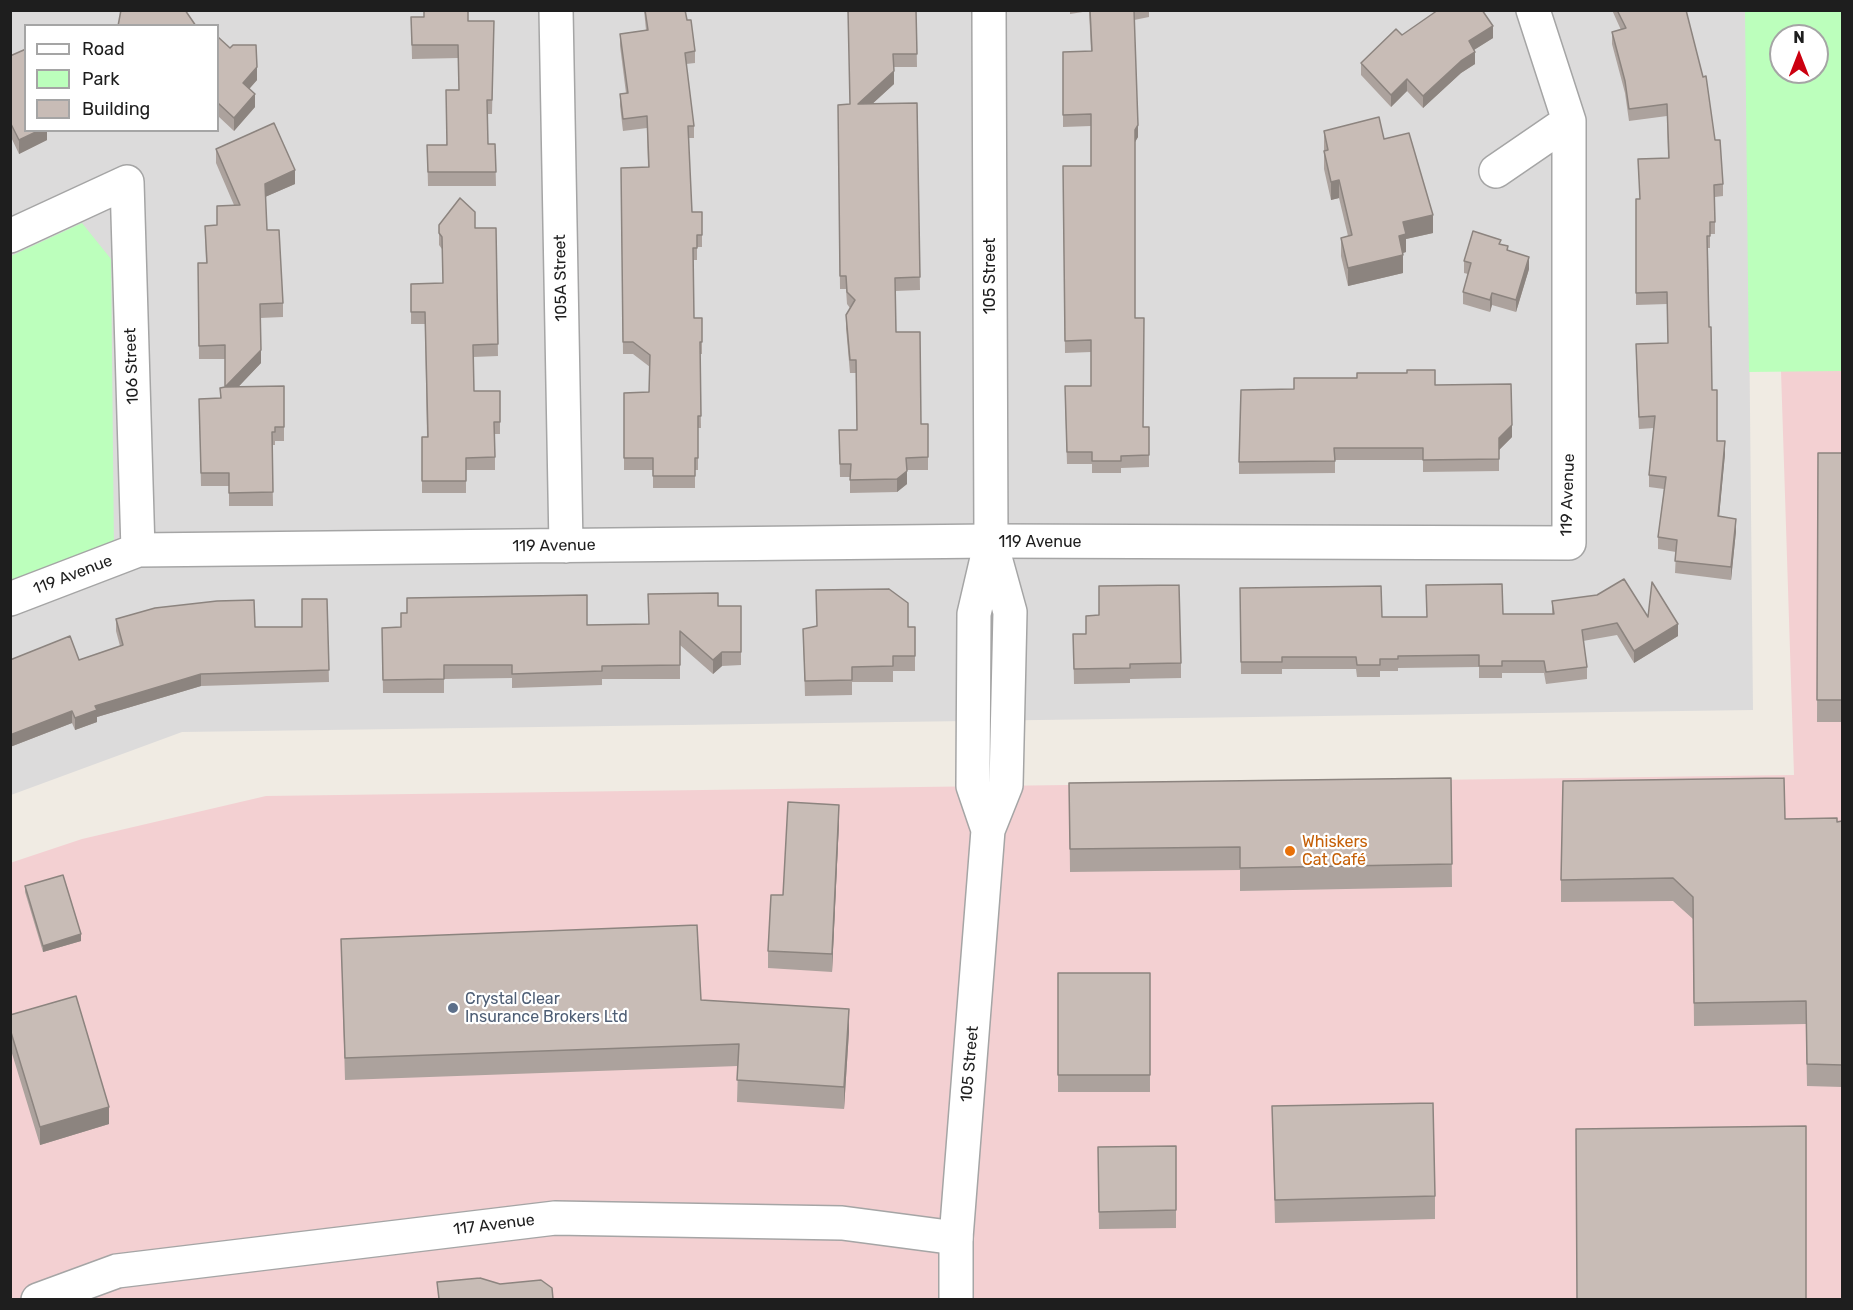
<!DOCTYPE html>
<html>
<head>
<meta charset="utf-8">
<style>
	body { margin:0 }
	#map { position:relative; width:1853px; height:1310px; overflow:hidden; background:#f0ebe3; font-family:Rubik,sans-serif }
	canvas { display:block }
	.frame { position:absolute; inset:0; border:12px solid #1e1e1e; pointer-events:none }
	.legend { position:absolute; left:24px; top:24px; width:195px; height:108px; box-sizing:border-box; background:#fff; border:2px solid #a5a5a5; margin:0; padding:8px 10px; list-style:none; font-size:18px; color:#1e1e1e }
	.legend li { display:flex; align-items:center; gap:12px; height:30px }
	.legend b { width:30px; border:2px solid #a5a5a5 }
	.north { position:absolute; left:1769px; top:24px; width:60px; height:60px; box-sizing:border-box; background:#fff; border:2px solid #a5a5a5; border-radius:50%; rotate:0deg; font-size:16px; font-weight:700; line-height:24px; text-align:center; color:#1e1e1e }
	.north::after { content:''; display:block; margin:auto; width:21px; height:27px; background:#cc0010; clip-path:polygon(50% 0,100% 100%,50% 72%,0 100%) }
</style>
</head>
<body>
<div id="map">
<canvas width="1853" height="1310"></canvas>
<div class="frame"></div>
<ul class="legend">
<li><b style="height:8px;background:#fff"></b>Road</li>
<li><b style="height:16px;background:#bcffbc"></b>Park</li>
<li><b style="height:16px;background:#c8bcb6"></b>Building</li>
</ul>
<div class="north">N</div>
</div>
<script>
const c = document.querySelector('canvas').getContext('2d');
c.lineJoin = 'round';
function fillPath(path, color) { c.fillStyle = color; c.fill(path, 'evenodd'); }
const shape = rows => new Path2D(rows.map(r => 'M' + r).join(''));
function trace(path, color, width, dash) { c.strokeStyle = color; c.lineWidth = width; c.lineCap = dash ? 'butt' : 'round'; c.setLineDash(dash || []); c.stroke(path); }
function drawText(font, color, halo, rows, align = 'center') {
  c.font = font + ' Rubik,sans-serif'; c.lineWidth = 4.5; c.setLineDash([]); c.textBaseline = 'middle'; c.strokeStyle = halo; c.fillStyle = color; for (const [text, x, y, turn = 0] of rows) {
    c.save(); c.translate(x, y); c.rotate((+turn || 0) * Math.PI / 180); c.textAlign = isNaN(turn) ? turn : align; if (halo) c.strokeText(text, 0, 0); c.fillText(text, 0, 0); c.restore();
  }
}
fillPath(shape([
	[11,11,1746,11,1753,710,182,732,11,795],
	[26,26,218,26,218,130,26,130]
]), '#dcdbdb');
fillPath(shape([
	[1781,371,1842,371,1842,1299,11,1299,10,863,82,839,266,796,1794,775]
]), '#f3d0d2');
fillPath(shape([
	[1745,11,1842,11,1842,371,1749,372],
	[1781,36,1817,36,1817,72,1781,72],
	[82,223,111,259,114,550,11,589,11,256]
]), '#bcffbc');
const minor = shape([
	[556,10,566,546],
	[1496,171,1569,121],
	[10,236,127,182,138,550],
	[10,599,138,550,991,541,1569,543,1569,121,1533,10],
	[38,1300,117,1271,555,1218,842,1223,956,1238]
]);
const tertiary = shape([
	[988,830,973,786,974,614,991,541,989,10],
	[956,1300,956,1238,988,830,1006,785,1010,612,991,543]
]);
trace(minor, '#a5a5a5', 36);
trace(tertiary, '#a5a5a5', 36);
trace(minor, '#fff', 33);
trace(tertiary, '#fff', 33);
fillPath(shape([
	[644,10,685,10,687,20,695,51,695,63,686,64,694,126,694,138,688,138,692,212,702,212,702,247,697,247,697,260,693,260,694,318,702,342,702,354,700,354,701,428,698,428,698,470,695,470,695,488,653,488,653,470,624,470,624,393,649,392,650,367,633,354,623,354,621,168,648,167,647,128,623,131,620,106,620,94,626,93,620,46,620,34,646,30],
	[916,10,917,67,894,67,894,84,872,104,917,103,920,290,895,291,896,332,921,424,928,424,928,470,907,470,907,484,897,492,850,493,850,477,840,477,839,430,857,430,856,373,850,373,846,328,846,315,850,308,847,304,846,289,840,289,838,105,850,104],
	[1070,10,1149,10,1149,17,1134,20,1138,137,1135,142,1135,318,1143,427,1149,427,1149,467,1121,468,1121,473,1092,473,1092,464,1067,464,1065,398,1091,386,1091,352,1065,353,1063,166,1091,166,1091,126,1063,127,1063,52,1091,51,1089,11,1070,14],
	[1612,10,1686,10,1715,140,1723,184,1723,196,1715,197,1715,234,1710,234,1710,248,1708,248,1709,327,1712,390,1717,441,1725,454,1719,516,1736,531,1731,580,1675,573,1676,552,1658,549,1658,537,1664,489,1649,487,1649,475,1654,428,1639,429,1636,356,1668,343,1667,304,1636,305,1636,199,1640,199,1638,159,1668,158,1667,116,1629,121,1625,93,1612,44,1612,32,1621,30],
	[411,17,424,17,468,21,494,21,492,114,487,114,488,144,495,144,496,186,428,186,427,145,446,145,459,90,458,58,412,59],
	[1402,35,1493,38,1474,50,1475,64,1461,73,1423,108,1407,91,1391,107,1361,75,1361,63],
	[218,37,257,80,249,89,255,107,234,131,218,116],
	[10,56,26,130,47,130,47,140,19,154,10,135],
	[1324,131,1384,139,1433,233,1406,239,1406,252,1403,253,1403,273,1348,286,1341,256,1341,238,1348,236,1339,198,1331,200,1324,169],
	[216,149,295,184,265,197,267,230,283,303,283,317,260,318,261,363,238,387,284,386,284,441,275,441,275,445,272,445,273,506,229,506,229,486,201,486,199,399,220,398,225,387,225,359,199,359,198,263,206,263,205,226,217,225,217,206,234,205,216,163],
	[439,225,475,228,496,228,498,356,473,357,474,391,500,391,500,434,495,434,495,470,466,470,466,493,422,493,422,437,427,437,425,324,411,324,411,284,443,283,442,249,439,245],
	[1501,244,1529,269,1516,312,1492,305,1490,312,1463,304,1463,292,1468,274,1464,273,1464,261],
	[1435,385,1512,437,1499,450,1499,471,1423,472,1423,460,1335,460,1335,473,1239,474,1239,462],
	[1818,453,1842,453,1842,722,1817,722],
	[1240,588,1382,617,1426,617,1503,614,1552,614,1552,601,1648,617,1678,636,1634,663,1617,635,1583,641,1587,667,1587,679,1546,684,1544,673,1502,673,1502,678,1479,678,1479,667,1398,668,1398,671,1380,671,1380,677,1357,677,1356,669,1282,669,1282,674,1241,674],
	[816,590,908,627,915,627,915,671,893,671,893,682,852,682,852,695,805,696,803,629,817,626],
	[407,598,587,625,649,624,718,606,741,606,741,665,722,666,713,674,680,645,680,679,602,679,602,685,512,688,512,678,444,679,444,693,383,693,382,628,401,627,407,613],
	[327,599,329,682,201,686,97,717,97,722,75,730,72,723,10,747,10,660,79,660,120,646,116,631,116,619,255,627,302,627],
	[1073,634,1181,663,1181,678,1130,679,1130,683,1074,684],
	[1451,778,1452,887,1240,891,1240,870,1070,872,1069,783],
	[1785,819,1842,821,1842,1087,1807,1086,1806,1024,1694,1026,1693,919,1673,901,1561,902,1561,880],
	[839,822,832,972,768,968,768,951,783,895],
	[25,886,81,941,43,952,25,892],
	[341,939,701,1000,849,1031,844,1109,737,1102,738,1066,345,1080],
	[1058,973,1150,973,1150,1092,1058,1092],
	[10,1015,109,1124,40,1145,10,1047],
	[1272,1106,1435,1196,1435,1219,1275,1223],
	[1176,1146,1176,1228,1099,1229,1098,1147]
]), '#aca29d');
fillPath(shape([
	[1493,26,1493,38,1469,53,1469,41],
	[1475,52,1475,64,1461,73,1423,108,1423,96,1461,61],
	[257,67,257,80,243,96,243,83],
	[894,71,894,84,858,117,858,104],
	[1407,79,1407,91,1391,107,1391,95],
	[255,94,255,107,234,131,234,118],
	[1138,125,1138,137,1135,142,1135,130],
	[40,130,47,130,47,140,19,154,19,140],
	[295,170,295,184,265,197,265,184],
	[1339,180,1339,198,1331,200,1331,182],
	[1433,215,1433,233,1406,239,1406,252,1399,254,1399,236,1403,222],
	[1403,255,1403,273,1348,286,1348,268],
	[1529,257,1529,269,1516,312,1516,300],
	[1492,293,1492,305,1490,312,1490,300],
	[261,350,261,363,225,401,225,387],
	[1512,425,1512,437,1499,450,1499,438],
	[1725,441,1725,454,1718,528,1718,516],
	[907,471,907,484,897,492,897,479],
	[1736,519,1736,531,1731,580,1731,567],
	[1678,624,1678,636,1634,663,1634,651],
	[722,652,722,666,713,674,713,660],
	[201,674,201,686,97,717,97,722,75,730,75,718,95,706],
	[72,711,72,723,10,747,10,735],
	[839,805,839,822,832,972,832,954],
	[81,934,81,941,43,952,43,946],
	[849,1009,849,1031,844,1109,844,1087],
	[109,1107,109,1124,40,1145,40,1127]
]), '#8c847f');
const building = shape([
	[121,10,185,10,196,26,118,26,121,10],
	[424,10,468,10,468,21,494,21,492,100,487,100,488,144,495,144,496,172,428,172,427,145,447,145,446,90,459,90,458,45,412,45,411,17,424,17,424,10],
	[645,10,685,10,687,20,691,20,695,51,685,53,694,126,688,126,692,212,702,212,702,235,697,235,697,248,693,248,694,318,702,318,702,342,700,342,701,416,698,416,698,458,695,458,695,476,653,476,653,458,624,458,624,393,649,392,650,355,633,342,623,342,621,168,649,167,647,116,623,119,620,94,628,93,620,34,648,30,645,10],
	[848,10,916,10,917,54,893,54,894,71,858,104,917,103,920,277,895,278,896,332,920,332,921,424,928,424,928,457,906,458,907,471,897,479,850,480,851,464,840,464,839,430,857,430,856,360,850,360,846,315,855,300,847,292,846,276,840,276,838,105,850,104,848,10],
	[1090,10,1134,10,1138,125,1135,130,1135,318,1144,318,1143,427,1149,427,1149,455,1121,456,1121,461,1092,461,1092,452,1067,452,1065,386,1091,386,1091,340,1065,341,1063,166,1091,166,1091,114,1063,115,1063,52,1092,51,1090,10],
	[1438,10,1482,10,1493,26,1469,41,1475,52,1461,61,1423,96,1407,79,1391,95,1361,63,1396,29,1402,35,1438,10],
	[1617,10,1686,10,1703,77,1706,76,1715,140,1720,140,1723,184,1714,185,1715,222,1710,222,1710,236,1707,236,1709,327,1711,327,1712,390,1717,390,1717,441,1725,441,1718,516,1736,519,1731,567,1675,561,1677,540,1658,537,1666,477,1649,475,1655,416,1639,417,1636,344,1668,343,1667,292,1636,293,1636,199,1640,199,1638,159,1669,158,1667,104,1629,109,1625,81,1612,32,1626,28,1617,10],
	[218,37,230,48,233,45,256,45,257,67,243,83,255,94,234,118,218,103,218,37],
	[26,49,26,130,40,130,19,140,10,122,10,56,26,49],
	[1379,117,1384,139,1409,133,1433,215,1403,222,1406,234,1399,236,1403,255,1348,268,1341,238,1352,235,1339,180,1331,182,1324,151,1328,150,1324,131,1379,117],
	[274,123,295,170,265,184,267,230,279,230,283,303,260,304,261,350,225,387,284,386,284,427,275,427,275,432,272,432,273,492,229,493,229,473,201,473,199,399,221,398,220,388,225,387,225,345,199,346,198,263,207,263,205,226,217,225,217,206,240,205,216,149,274,123],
	[460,198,475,212,475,228,496,228,498,344,473,345,474,391,500,391,500,422,494,422,495,457,466,458,466,481,422,481,422,437,428,437,425,312,411,312,411,284,443,283,442,237,439,233,439,225,460,198],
	[1473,231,1501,240,1499,244,1508,246,1507,250,1529,257,1516,300,1492,293,1490,300,1463,292,1471,263,1464,261,1473,231],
	[1407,370,1435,370,1435,385,1511,384,1512,425,1499,438,1499,459,1423,460,1423,448,1334,448,1335,461,1239,462,1241,390,1294,389,1294,378,1357,378,1357,373,1407,373,1407,370],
	[1818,453,1842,453,1842,700,1817,700,1818,453],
	[1624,579,1648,617,1652,582,1678,624,1634,651,1617,623,1582,630,1587,667,1546,672,1544,661,1502,661,1502,666,1479,666,1479,655,1398,656,1398,659,1380,659,1380,665,1357,665,1356,657,1282,657,1282,662,1241,662,1240,588,1381,586,1382,617,1427,617,1426,585,1502,584,1503,614,1554,614,1552,601,1597,595,1624,579],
	[1179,585,1181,663,1130,664,1130,668,1074,669,1073,634,1086,634,1086,616,1099,615,1099,586,1179,585],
	[889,589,908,603,908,627,915,627,915,656,893,656,893,666,852,667,852,680,805,681,803,629,817,626,816,590,889,589],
	[718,593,718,606,741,606,741,652,722,652,713,660,680,631,680,665,602,666,602,671,512,674,512,665,444,665,444,679,383,680,382,628,401,627,401,613,407,613,407,598,587,595,587,625,649,624,648,594,718,593],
	[302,599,327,599,329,670,201,674,95,706,97,710,75,718,72,711,10,735,10,660,70,636,79,660,123,645,116,619,155,608,217,601,254,600,255,627,302,627,302,599],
	[1451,778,1452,864,1240,868,1240,847,1070,849,1069,783,1451,778],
	[1784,778,1785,819,1837,818,1837,822,1842,821,1842,1065,1807,1064,1806,1001,1694,1003,1693,897,1673,878,1561,880,1563,781,1784,778],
	[788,802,839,805,832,954,768,951,771,895,783,895,788,802],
	[63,875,81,934,43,946,25,886,63,875],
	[697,925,701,1000,849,1009,844,1087,737,1080,739,1044,345,1058,341,939,697,925],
	[1058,973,1150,973,1150,1075,1058,1075,1058,973],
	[76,996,109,1107,40,1127,10,1029,10,1015,76,996],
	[1433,1103,1435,1196,1275,1200,1272,1106,1433,1103],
	[1806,1126,1806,1299,1577,1299,1576,1129,1806,1126],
	[1176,1146,1176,1210,1099,1212,1098,1147,1176,1146],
	[480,1278,500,1284,541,1280,552,1288,553,1299,439,1299,437,1282,480,1278]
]);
fillPath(building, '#c8bcb6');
trace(building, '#8c847f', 1.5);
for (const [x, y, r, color] of [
	[1290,851,6,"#e8710a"],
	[453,1008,6,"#5c6f8a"]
]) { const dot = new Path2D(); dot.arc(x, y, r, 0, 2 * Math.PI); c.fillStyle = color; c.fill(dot); trace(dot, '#fff', 2); }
drawText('16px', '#1e1e1e', '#fff', [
	["105 Street",990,276,-90],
	["105A Street",561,278,-91],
	["106 Street",132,366,-92],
	["119 Avenue",1568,495,-88],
	["119 Avenue",1040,542],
	["119 Avenue",554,546,-1],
	["119 Avenue",73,575,-21],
	["105 Street",970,1064,-85],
	["117 Avenue",494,1225,-7]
]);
drawText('16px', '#c56008', '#fff', [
	["Whiskers",1302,842],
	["Cat Café",1302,860]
], 'left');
drawText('16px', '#4e5e75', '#fff', [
	["Crystal Clear",465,999],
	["Insurance Brokers Ltd",465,1017]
], 'left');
</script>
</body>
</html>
